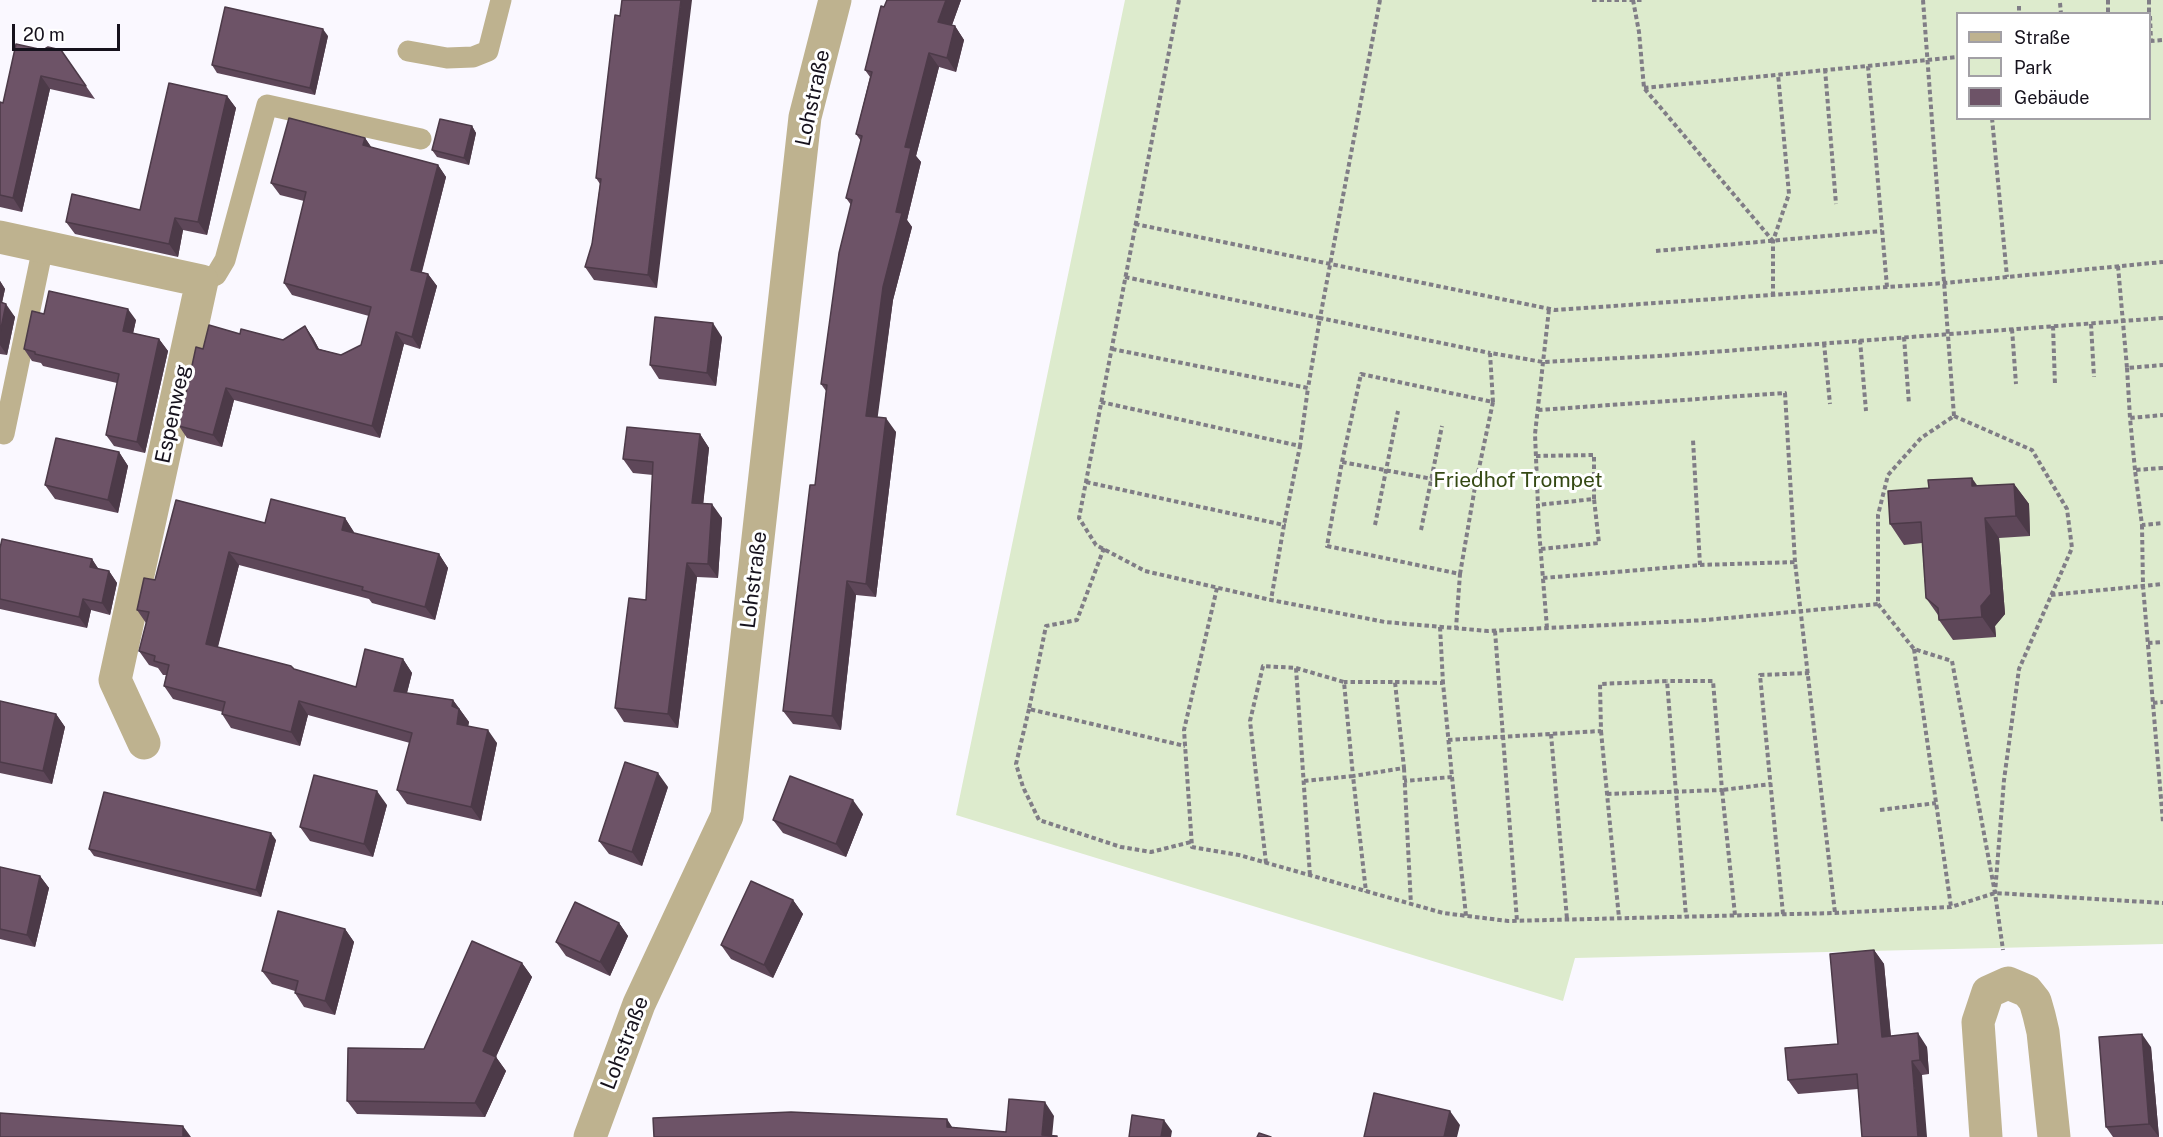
<!DOCTYPE html>
<html>
<head>
<meta charset="utf-8">
<style>
	body { margin:0 }
	#map { position:relative; width:2163px; height:1137px; overflow:hidden; background:#faf8ff; font-family:"Public Sans",sans-serif }
	canvas { display:block }
	.legend { position:absolute; left:1956px; top:12px; width:195px; height:108px; box-sizing:border-box; background:#fff; border:2px solid #a2a0a5; margin:0; padding:8px 10px; list-style:none; font-size:18px; color:#16121d }
	.legend li { display:flex; align-items:center; gap:12px; height:30px }
	.legend b { width:30px; border:2px solid #a2a0a5 }
	.scale { position:absolute; left:12px; top:24px; width:108px; height:27px; box-sizing:border-box; border:3px solid #16121d; border-top:0; padding-left:8px; font-size:18px; line-height:21px; white-space:nowrap; color:#16121d; -webkit-text-stroke:4px #fff; paint-order:stroke }
</style>
</head>
<body>
<div id="map">
<canvas width="2163" height="1137"></canvas>
<ul class="legend">
<li><b style="height:8px;background:#beb28f"></b>Straße</li>
<li><b style="height:16px;background:#ddebcd"></b>Park</li>
<li><b style="height:16px;background:#6d5367"></b>Gebäude</li>
</ul>
<div class="scale">20 m</div>
</div>
<script>
const c = document.querySelector('canvas').getContext('2d');
c.lineJoin = 'round';
function fillPath(path, color) { c.fillStyle = color; c.fill(path, 'evenodd'); }
const shape = rows => new Path2D(rows.map(r => 'M' + r).join(''));
function trace(path, color, width, dash) { c.strokeStyle = color; c.lineWidth = width; c.lineCap = dash ? 'butt' : 'round'; c.setLineDash(dash || []); c.stroke(path); }
function drawText(font, color, halo, rows, align = 'center') {
  c.font = font + ' "Public Sans",sans-serif'; c.lineWidth = 6; c.setLineDash([]); c.textBaseline = 'middle'; c.strokeStyle = halo; c.fillStyle = color; for (const [text, x, y, turn = 0] of rows) {
    c.save(); c.translate(x, y); c.rotate((+turn || 0) * Math.PI / 180); c.textAlign = isNaN(turn) ? turn : align; if (halo) c.strokeText(text, 0, 0); c.fillText(text, 0, 0); c.restore();
  }
}
fillPath(shape([
	[1125,0,2163,0,2163,944,1575,958,1563,1001,956,815],
	[1958,14,2150,14,2150,118,1958,118]
]), '#ddebcd');
trace(shape([
	[1179,0,1079,518,1096,545,1145,571,1271,600,1385,622,1488,631,1706,620,1878,604,1878,515,1888,475,1921,438,1954,416],
	[1380,0,1320,318,1490,353],
	[1592,0,1642,0],
	[1633,0,1639,32,1644,88,1773,241],
	[1923,0,1954,416],
	[2108,0,2108,14],
	[2149,0,2149,14],
	[2060,3,2061,14],
	[2019,6,2019,14],
	[2150,16,2151,41],
	[2150,41,2163,40],
	[1868,66,1887,287],
	[1825,69,1836,204],
	[1644,88,1958,57],
	[1992,118,2007,277],
	[1135,224,1555,310,1945,283,2163,262],
	[1656,251,1882,231],
	[2118,266,2127,368,2163,365],
	[1125,277,1320,318,1308,388],
	[1773,296,1773,241,1789,194,1778,74],
	[2091,324,2094,377],
	[2053,326,2055,385],
	[2012,329,2016,384],
	[1904,337,1909,404],
	[1860,340,1866,411],
	[1824,343,1830,404],
	[1112,349,1308,388,1300,446],
	[2127,368,2130,418],
	[1101,402,1300,446,1284,525],
	[1493,402,1490,353,1543,362,1658,356,2163,318],
	[1538,410,1785,393,1795,562],
	[1954,416,2032,450,2067,509,2072,548,2019,669,2004,780,1995,893],
	[1536,456,1594,455,1594,499,1538,505],
	[1342,462,1361,374,1493,402,1475,487,1342,462,1327,546,1460,574,1456,628],
	[2163,468,2135,470,2142,525,2163,523],
	[2135,470,2130,418,2163,415],
	[1086,482,1284,525,1271,600],
	[1375,525,1398,411],
	[2142,525,2143,586,2163,822],
	[1421,530,1442,426],
	[1104,548,1077,620,1046,626,1029,709,1185,746],
	[1541,549,1599,543,1594,499],
	[1700,565,1795,562,1835,913],
	[1460,574,1475,487],
	[1543,578,1700,565,1693,440],
	[1217,588,1184,730,1192,847,1239,855,1443,913,1508,921,1835,913,1951,907,1995,893,2163,903],
	[2051,595,2163,584],
	[1878,604,1914,649,1952,661,1995,893,2003,950],
	[1440,627,1443,683],
	[1547,628,1539,530,1535,434,1549,309],
	[1495,631,1517,921],
	[2148,643,2163,642],
	[1914,649,1951,907],
	[1296,668,1344,682,1353,776,1404,768,1395,682,1344,682],
	[1395,682,1443,683,1452,777,1404,781],
	[2153,703,2163,702],
	[1029,709,1016,764,1023,787,1039,820,1121,847,1151,852,1191,842],
	[1601,731,1619,918],
	[1551,734,1567,919],
	[1448,740,1601,731,1600,684,1667,681,1686,916],
	[1404,768,1411,905],
	[1452,777,1466,916],
	[1304,781,1353,776,1366,892],
	[1607,794,1722,790,1713,681,1667,681],
	[1880,810,1936,803],
	[1266,863,1250,721,1263,666,1296,668,1310,876],
	[1783,914,1760,675,1809,673],
	[1735,915,1722,790,1771,784]
]), '#807d86', 4, [4.5, 3]);
trace(shape([
	[408,51,447,58,473,57,488,51,501,0],
	[202,281,216,275,225,260,267,105,421,139],
	[4,434,43,247]
]), '#beb28f', 21);
trace(shape([
	[0,237,202,281,115,680,144,743],
	[590,1137,639,1004,727,816,805,117,835,0],
	[1986,1137,1978,1022,1988,992,2008,983,2027,991,2035,1001,2039,1015,2043,1032,2054,1137]
]), '#beb28f', 33);
fillPath(shape([
	[961,0,952,25,955,26,964,40,956,72,939,67,916,156,921,162,907,220,912,227,893,300,877,417,896,432,876,597,856,595,841,730,793,724,783,711,815,485,826,391,821,384,851,205,846,198,861,141,856,134,870,77,865,70,884,7],
	[615,15,657,288,594,280,585,267,592,244,600,184,596,178],
	[328,36,315,95,217,73,212,65],
	[43,50,61,50,95,99,50,89,22,212,0,207,0,102,3,103],
	[227,96,236,108,207,235,183,230,178,257,75,234,66,222,140,210],
	[472,126,476,133,469,165,437,157,432,150],
	[365,138,372,148,438,165,446,177,422,272,428,274,437,286,420,349,404,344,380,438,234,400,222,447,187,438,179,426,203,349,240,334,283,340,305,326,313,338,319,349,341,355,361,345,369,316,292,295,284,283,304,201,280,195,271,183],
	[0,281,5,289,2,303,15,317,7,355,0,354],
	[44,314,136,320,133,333,159,339,168,351,145,453,114,446,106,435,117,383,43,366,41,363,32,361,24,349],
	[722,337,716,386,659,379,650,365],
	[700,434,709,448,703,504,722,518,718,578,697,577,678,728,624,722,615,708,646,600,653,475,633,473,623,459],
	[119,452,128,466,118,513,55,499,45,485],
	[2014,484,2029,504,2030,536,1999,538,2005,614,1995,626,1996,637,1953,640,1939,620,1938,615,1926,598,1922,543,1904,545,1890,524,1977,486],
	[345,518,354,533,439,554,448,568,435,620,372,603,369,599,239,565,218,647,356,687,403,659,412,673,407,693,453,700,469,722,468,726,497,743,481,821,407,804,397,790,410,743,308,715,300,746,231,728,222,714,223,712,173,699,164,686,166,675,163,675,158,668,149,665,139,651,146,623,137,610,155,580,265,523],
	[0,548,92,559,98,569,109,571,117,583,110,615,91,610,87,628,0,609],
	[0,701,56,714,65,727,52,784,0,773],
	[668,787,642,866,609,854,599,841],
	[387,805,373,857,310,841,300,827],
	[863,814,846,857,783,833,773,820],
	[276,840,261,897,94,856,89,849],
	[0,867,40,876,49,888,35,947,0,939],
	[793,900,803,914,773,978,731,959,721,945],
	[619,923,628,936,610,976,566,956,556,942],
	[345,929,354,942,335,1015,304,1007,295,993,295,991,272,984,262,971],
	[1874,950,1884,964,1891,1036,1927,1047,1929,1074,1922,1075,1858,1089,1798,1094,1788,1080,1838,1044],
	[522,963,532,977,496,1057,506,1071,485,1117,357,1114,347,1101,424,1049],
	[2151,1047,2159,1137,2113,1137,2106,1127]
]), '#5e4759');
fillPath(shape([
	[681,0,692,0,657,288,648,275],
	[946,0,961,0,948,36,938,22],
	[955,26,964,40,956,72,947,58],
	[323,29,328,36,315,95,310,88],
	[929,53,939,67,916,156,921,162,907,220,912,227,893,300,876,430,866,416,883,287,905,147],
	[41,76,50,89,22,212,13,198],
	[227,96,236,108,207,235,198,222],
	[472,126,476,133,469,165,464,158],
	[365,138,373,150,363,145],
	[438,165,446,177,419,282,411,270],
	[175,218,183,230,178,257,169,244],
	[428,274,437,286,420,349,412,337],
	[0,281,5,289,0,311],
	[6,304,15,317,7,355,0,345,0,333],
	[128,309,136,320,131,343,123,331],
	[713,323,722,337,716,386,707,373],
	[305,326,313,338,325,361,317,349],
	[396,332,404,344,380,438,372,426],
	[159,339,168,351,145,453,137,442],
	[226,388,234,400,222,447,213,435],
	[886,418,896,432,876,597,866,584],
	[700,434,709,448,702,516,692,503],
	[119,452,128,466,118,513,108,500],
	[1972,478,1986,498,1972,486],
	[2014,484,2029,504,2030,536,2016,516],
	[712,504,722,518,718,578,708,564],
	[345,518,354,532,351,543,342,530],
	[1985,518,1999,538,2005,614,1995,626,1996,637,1982,617,1981,606],
	[229,552,239,565,215,657,206,644],
	[439,554,448,568,435,620,425,607],
	[92,559,100,571,90,567],
	[687,563,697,577,678,728,668,714],
	[109,571,117,583,110,615,102,603],
	[847,581,856,595,841,730,832,716],
	[83,599,91,610,87,628,79,617],
	[403,659,412,673,404,704,394,691],
	[453,700,469,722,466,737,457,724,452,706],
	[299,701,308,715,300,746,291,732],
	[56,714,65,727,52,784,43,771],
	[488,730,497,743,481,821,471,807],
	[658,773,668,787,642,866,632,852],
	[377,791,387,805,373,857,364,844],
	[853,800,863,814,846,857,836,844],
	[271,833,276,840,261,897,256,890],
	[40,876,49,888,35,947,27,935],
	[793,900,803,914,773,978,764,965],
	[619,923,628,936,610,976,600,962],
	[345,929,354,942,335,1015,325,1001],
	[1874,950,1884,964,1892,1050,1882,1037],
	[522,963,532,977,492,1065,483,1051],
	[1918,1033,1927,1047,1929,1074,1920,1060],
	[2142,1034,2151,1047,2159,1137,2149,1124],
	[496,1057,506,1071,485,1117,475,1103],
	[1912,1061,1922,1075,1927,1137,1918,1137],
	[1045,1102,1054,1116,1052,1137,1042,1135],
	[1450,1111,1460,1125,1457,1137,1444,1137],
	[947,1119,956,1133,947,1127],
	[1164,1120,1172,1131,1171,1137,1161,1137],
	[183,1126,191,1137,183,1137]
]), '#4c3a48');
const building = shape([
	[622,0,681,0,648,275,585,267,592,244,601,179,596,178,615,15,620,16,622,0],
	[887,0,946,0,938,22,955,26,947,58,929,53,905,147,911,148,896,212,902,213,883,287,866,416,886,418,866,584,847,581,832,716,783,711,810,485,815,485,827,385,821,384,839,253,852,200,846,198,862,136,856,134,872,72,865,70,881,6,884,7,887,0],
	[225,7,323,29,310,88,212,65,225,7],
	[16,44,43,50,48,47,61,50,86,86,41,76,13,198,0,195,0,102,3,103,16,44],
	[169,83,227,96,198,222,175,218,169,244,66,222,72,194,140,210,169,83],
	[289,118,365,138,363,145,438,165,411,270,428,274,412,337,396,332,372,426,226,388,213,435,179,426,196,347,203,349,209,325,240,334,241,329,283,340,305,326,317,349,341,355,361,345,371,307,284,283,306,192,271,183,289,118],
	[440,119,472,126,464,158,432,150,440,119],
	[49,291,128,309,123,331,159,339,137,442,106,435,119,374,35,354,35,352,24,349,32,311,44,314,49,291],
	[0,302,6,304,0,333,0,302],
	[655,317,713,323,707,373,650,365,655,317],
	[627,427,700,434,692,503,712,504,708,564,687,563,668,714,615,708,629,598,646,600,653,462,623,459,627,427],
	[56,438,119,452,108,500,45,485,56,438],
	[1972,478,1972,486,2014,484,2016,516,1985,518,1991,594,1981,606,1982,617,1939,620,1938,608,1926,598,1921,522,1890,524,1888,491,1929,488,1928,480,1972,478],
	[271,499,345,518,342,530,439,554,425,607,362,590,363,587,229,552,206,644,291,666,294,669,356,687,365,649,403,659,394,691,453,700,452,706,459,709,457,724,488,730,471,807,397,790,412,733,299,701,291,732,222,714,225,702,164,686,169,665,154,661,155,656,139,651,149,612,137,610,144,578,155,580,176,500,265,523,271,499],
	[2,539,92,559,90,567,109,571,102,603,83,599,79,617,0,599,0,548,2,539],
	[0,701,56,714,43,771,0,762,0,701],
	[625,762,658,773,632,852,599,841,625,762],
	[314,775,377,791,364,844,300,827,314,775],
	[790,776,853,800,836,844,773,820,790,776],
	[104,792,271,833,256,890,89,849,104,792],
	[0,867,40,876,27,935,0,929,0,867],
	[751,881,793,900,764,965,721,945,751,881],
	[575,902,619,923,600,962,556,942,575,902],
	[278,911,345,929,325,1001,295,993,298,981,262,971,278,911],
	[472,941,522,963,483,1051,496,1057,475,1103,347,1101,348,1048,424,1049,472,941],
	[1874,950,1882,1037,1918,1033,1920,1060,1912,1061,1918,1137,1862,1137,1857,1074,1788,1080,1785,1048,1838,1044,1830,954,1874,950],
	[2142,1034,2149,1124,2106,1127,2099,1037,2142,1034],
	[1374,1093,1450,1111,1444,1137,1364,1137,1374,1093],
	[1009,1099,1045,1102,1042,1135,1057,1136,1057,1137,654,1137,653,1118,791,1112,947,1119,947,1127,1006,1132,1009,1099],
	[0,1113,183,1126,183,1137,0,1137,0,1113],
	[1132,1115,1164,1120,1161,1137,1129,1137,1132,1115],
	[1259,1133,1271,1137,1257,1137,1259,1133]
]);
fillPath(building, '#6d5367');
trace(building, '#4c3a48', 1.5);
drawText('21px', '#16121d', '#fff', [
	["Lohstraße",813,98,-78],
	["Espenweg",173,414,-78],
	["Lohstraße",754,580,-83],
	["Lohstraße",625,1043,-69]
]);
drawText('21px', '#354914', '#fff', [
	["Friedhof Trompet",1518,481]
]);
</script>
</body>
</html>
